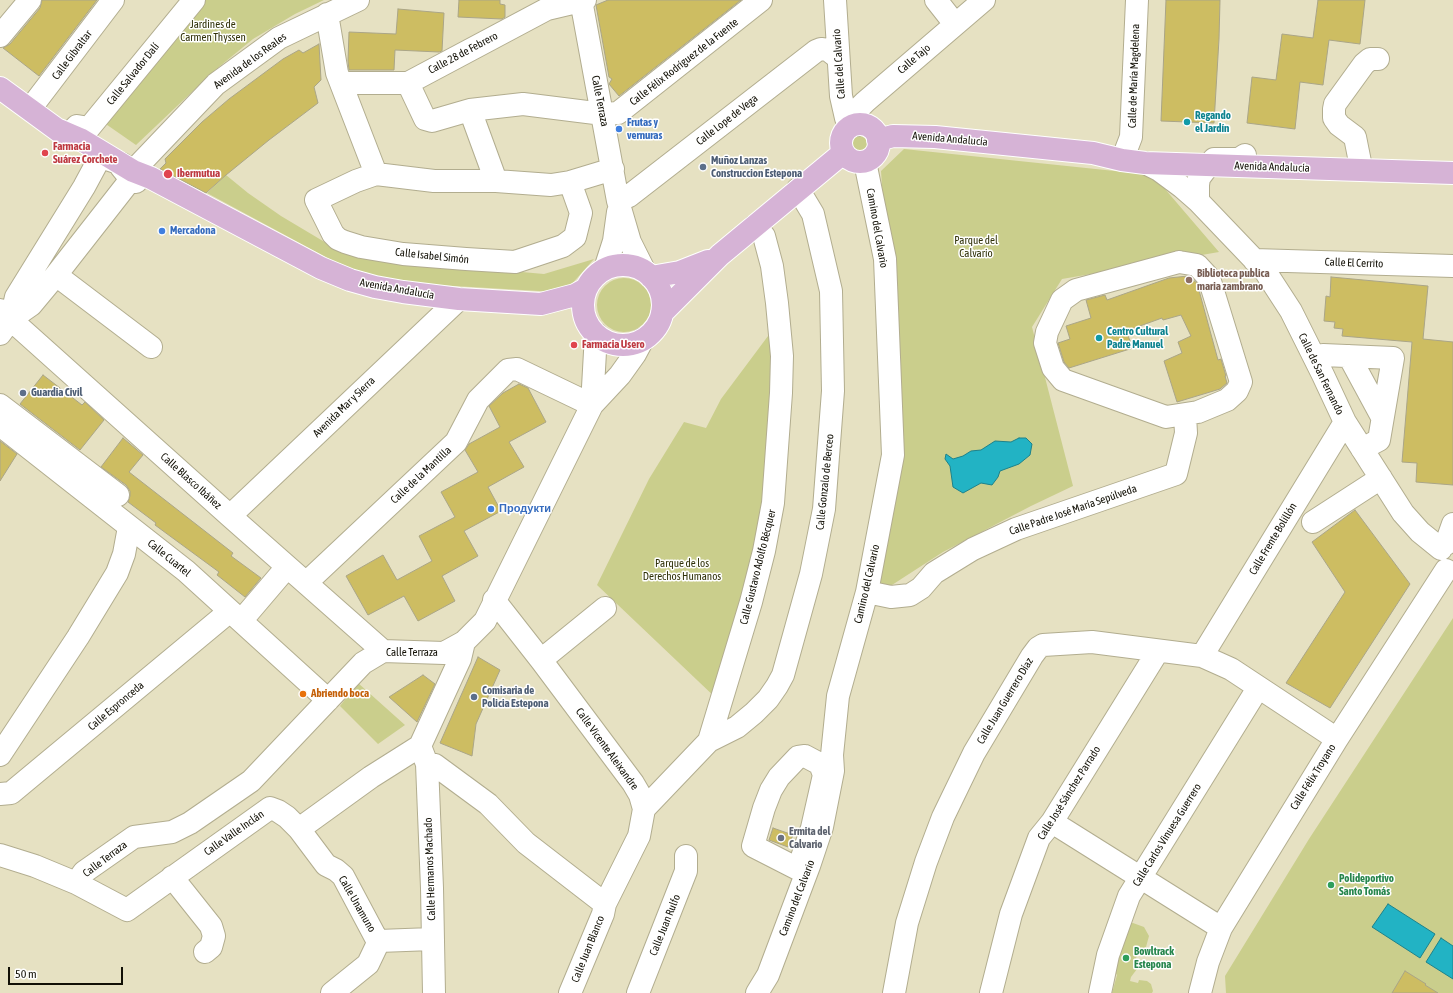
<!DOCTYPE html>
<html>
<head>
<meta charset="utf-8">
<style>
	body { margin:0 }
	#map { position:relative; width:1453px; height:993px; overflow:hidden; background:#e6e1c2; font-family:"Asap Condensed",sans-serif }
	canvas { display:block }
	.scale { position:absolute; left:8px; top:967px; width:115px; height:18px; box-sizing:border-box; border:2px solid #121006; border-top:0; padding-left:5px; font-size:12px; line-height:14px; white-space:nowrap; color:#121006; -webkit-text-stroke:3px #fff; paint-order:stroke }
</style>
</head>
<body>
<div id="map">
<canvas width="1453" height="993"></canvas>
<div class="scale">50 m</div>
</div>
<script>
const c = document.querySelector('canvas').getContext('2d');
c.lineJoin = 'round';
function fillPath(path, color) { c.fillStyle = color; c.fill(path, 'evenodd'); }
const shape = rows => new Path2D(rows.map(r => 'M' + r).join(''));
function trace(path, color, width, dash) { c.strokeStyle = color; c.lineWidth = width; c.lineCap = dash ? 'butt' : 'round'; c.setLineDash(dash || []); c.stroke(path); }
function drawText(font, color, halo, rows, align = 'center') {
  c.font = font + ' "Asap Condensed",sans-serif'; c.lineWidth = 3; c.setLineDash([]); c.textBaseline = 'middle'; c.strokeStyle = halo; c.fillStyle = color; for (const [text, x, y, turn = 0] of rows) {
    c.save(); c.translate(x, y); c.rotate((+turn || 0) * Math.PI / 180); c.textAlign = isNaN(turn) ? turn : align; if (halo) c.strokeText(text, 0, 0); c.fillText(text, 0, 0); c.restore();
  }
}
fillPath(shape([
	[199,0,324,0,295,14,253,39,214,71,136,145,100,120],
	'851 144a8 8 0 1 1 16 0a8 8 0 1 1-16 0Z',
	[904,149,1153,175,1219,252,1062,279,1032,327,1073,486,1031,506,943,552,878,594,900,448,881,171],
	[226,175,248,193,281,216,343,253,367,258,544,274,594,259,570,286,556,292,403,283,362,273,335,262,207,193],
	'597 305a27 27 0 1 1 54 0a27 27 0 1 1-54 0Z',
	[771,332,771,461,758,562,718,700,597,585,649,479,684,422,706,428,721,399],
	[1453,618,1453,993,1226,993,1225,976,1309,839],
	[358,683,405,725,378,744,340,706],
	[1133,923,1144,927,1149,936,1146,947,1143,949,1138,950,1139,953,1136,958,1138,965,1137,969,1131,977,1130,981,1138,983,1139,980,1147,981,1151,984,1153,991,1152,993,1112,993,1117,975,1114,971,1118,958,1120,956,1121,951,1120,947,1127,924]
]), '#cace8c');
const water = shape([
	[1019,438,1026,438,1032,444,1030,455,1019,464,1000,471,998,477,992,485,981,483,963,493,953,487,950,466,945,459,946,454,953,459,963,456,971,451,981,450,995,441,1011,442,1019,438],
	[1388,904,1435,934,1420,958,1372,927,1388,904],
	[1441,938,1453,946,1453,979,1426,962,1441,938]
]);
fillPath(water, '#22b3c4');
trace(water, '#1d828b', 1);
const building = shape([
	[42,0,97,0,39,76,3,48,10,44,40,8,42,0],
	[459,0,500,0,500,4,505,5,505,17,502,19,458,17,459,0],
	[608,0,741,0,619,96,609,84,612,79,609,77,596,5,608,0],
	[1166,0,1220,0,1219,39,1214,123,1161,121,1166,0],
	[1318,0,1365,0,1360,44,1329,40,1323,85,1300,82,1295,129,1247,123,1252,77,1276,80,1282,34,1313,38,1318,0],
	[398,9,444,13,442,51,439,52,395,50,394,70,349,70,348,61,349,32,396,34,398,9],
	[319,44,321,80,314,87,318,103,269,140,226,175,206,193,160,169,166,163,165,159,202,122,229,99,283,59,299,50,303,53,319,44],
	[1188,276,1197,283,1218,360,1221,359,1226,376,1225,376,1227,383,1220,389,1177,402,1164,361,1182,353,1178,342,1191,336,1181,315,1163,320,1162,318,1126,331,1133,348,1069,368,1064,362,1058,343,1070,339,1066,326,1091,318,1086,300,1105,295,1107,300,1169,278,1188,276],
	[1331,277,1428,286,1423,339,1453,342,1453,485,1416,482,1417,463,1402,462,1412,342,1342,336,1343,329,1334,328,1335,322,1324,321,1326,296,1330,297,1331,277],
	[43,375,82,405,85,402,104,420,80,450,20,404,43,375],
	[519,384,528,388,546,422,509,442,524,467,488,487,501,511,464,531,478,556,442,576,455,601,418,621,404,596,368,615,346,576,383,555,397,580,432,561,419,536,455,517,441,492,478,472,465,450,469,444,500,427,489,406,503,393,519,384],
	[123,438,143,455,129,472,233,553,231,556,261,578,245,597,217,575,219,572,155,525,156,523,128,502,130,496,130,491,126,485,101,467,123,438],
	[0,441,17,454,0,481,0,441],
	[1355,510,1410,584,1330,708,1286,683,1345,592,1312,542,1355,510],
	[478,657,500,670,476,724,472,756,440,743,478,657],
	[423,675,435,684,417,722,389,697,423,675],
	[773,828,793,835,788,847,769,840,773,828],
	[1405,971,1426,984,1425,985,1438,993,1392,993,1405,971]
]);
fillPath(building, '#cdbd62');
trace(building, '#aaa587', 1);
const minor = shape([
	[581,0,618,201,630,242,644,270],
	[835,0,841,96,846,118,851,126],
	[936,0,951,19,953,25],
	[327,14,337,73,376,174],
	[0,36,30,0],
	[341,83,408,83,547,9,585,0],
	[408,83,425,119,432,121,470,110,523,104,603,114,618,113,761,0],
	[30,109,113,0],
	[470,110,496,181],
	[857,125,856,115,860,107,865,102,984,0],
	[67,136,77,126,89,128,194,0],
	[1126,150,1131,137,1137,0],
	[1360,162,1355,137,1339,125,1334,118,1334,109,1335,104,1364,64,1370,59,1378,59],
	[1145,163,1159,170,1182,187,1198,201,1265,271,1291,311,1323,375,1345,422,1403,513,1420,532,1441,549],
	[136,182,132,177,133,171,216,84,279,38,358,0],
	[570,182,581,213,575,237,563,246,515,262,466,259,403,254,361,247,345,242,338,239,333,234,316,200,356,181,376,174,434,181,496,181,551,185,570,182,613,169],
	[618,201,629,196,816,51,821,49,828,50,837,57],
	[1198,201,1198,185,1199,178,1208,166,1214,159,1239,159,1245,155],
	[1254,260,1453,266],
	[1179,262,1197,265,1209,278,1241,382,1237,391,1227,400,1198,412,1166,417,1063,380,1053,368,1045,343,1047,332,1062,300,1076,290,1179,262],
	[605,269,614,241,618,212],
	[56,275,151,347],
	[0,310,230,516,383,651],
	[11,319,16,297,84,187,98,161,101,159,107,159,122,164],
	[0,334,11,319,31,305,56,275,128,183,129,177,121,167],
	[1349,356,1382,417],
	[1316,359,1323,355,1393,358,1379,440,1362,449],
	[0,405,118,495],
	[592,405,596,334],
	[0,425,186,571,328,700],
	[230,516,459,299],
	[1313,522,1381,478],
	[1446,544,1453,524],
	[306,583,456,442,478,400,508,370,517,369,592,405],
	[867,592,891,597,910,595,921,588,934,573,973,549,1016,529,1176,474,1186,433,1185,415],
	[494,600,541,660,633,783,640,795,644,809,639,836,605,904,603,914,570,993],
	[241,621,287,567],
	[1202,656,1345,422],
	[541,660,605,608],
	[709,741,737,727,754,713,768,699,777,686,783,675,811,574,824,509,833,391,831,291,813,214,798,189],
	[420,746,427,764,432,888,434,993],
	[420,746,460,659,464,642],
	[0,755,78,637,117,573,124,554,129,527],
	[805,756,820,764,824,775,812,828,798,869,753,846,764,808,771,790,779,777,798,757,805,756],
	[427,764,435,765,488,804,526,843,605,904],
	[0,794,11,793,230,611],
	[644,809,709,741,751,602,764,551,773,503,781,393,782,356,777,303,772,266,764,236,755,226],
	[1052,822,1221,928],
	[299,829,371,777,420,746],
	[0,855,35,866,76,883,127,910,270,808,278,811,287,817,299,829,326,865,336,870,343,876,376,938,379,941,432,939],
	[172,877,211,926,214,936,211,947,205,952],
	[76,883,84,872,134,837,172,832,190,823,251,781,363,663,383,651,444,653,464,642,485,621,592,405,620,375,635,354,643,339],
	[332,993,368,964,379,941],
	[638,993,686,871,686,856],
	[757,993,768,975,809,866,822,827,833,771,832,755,838,696,867,592,893,455,885,259,865,162],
	[894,993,907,923,926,862,943,817,974,753,1032,656,1038,648,1043,645,1092,642,1202,656,1231,669,1337,739],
	[991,993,1011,914,1039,838,1052,822,1158,651],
	[1100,993,1108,955,1129,896,1258,688],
	[1200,993,1208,962,1221,928,1337,739,1446,570]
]);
const major = shape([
	[0,88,70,139],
	'841 143a19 19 0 1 1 38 0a19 19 0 1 1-38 0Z',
	[59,130,80,139,133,171,151,178,321,268,350,280,375,287,403,292,459,299,541,304,575,295,586,289],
	[878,140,893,136,935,137,1093,153,1122,160,1145,163,1453,173],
	'583 305a40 40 0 1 1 80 0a40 40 0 1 1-80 0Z',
	[651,277,680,272,708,261],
	[662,313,720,255,843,153]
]);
trace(minor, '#b2ad8f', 24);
trace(major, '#fff', 24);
trace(minor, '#fff', 22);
trace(major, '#d6b3d6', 22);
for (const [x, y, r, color] of [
	[1187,122,4,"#0f9aa8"],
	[619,129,4,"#3f7fe0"],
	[45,153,4,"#e0444e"],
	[703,167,4,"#5c6f8a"],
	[168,174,5,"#e0444e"],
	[162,231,4,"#3f7fe0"],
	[1189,280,4,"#8d6e63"],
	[1099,338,4,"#0f9aa8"],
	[574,345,4,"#e0444e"],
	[23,393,4,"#5c6f8a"],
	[491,509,4,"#3f7fe0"],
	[303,694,4,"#e8710a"],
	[474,697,4,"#5c6f8a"],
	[781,838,4,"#6b7280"],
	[1331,885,4,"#2e9e5b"],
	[1126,958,4,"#2e9e5b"]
]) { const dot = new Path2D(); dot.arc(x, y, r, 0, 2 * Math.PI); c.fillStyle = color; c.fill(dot); trace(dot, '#fff', 1.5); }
drawText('11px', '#2f3007', '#fff', [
	["Jardines de",213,25],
	["Carmen Thyssen",213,38],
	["Parque del",976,241],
	["Calvario",976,254],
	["Parque de los",682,564],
	["Derechos Humanos",682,577]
]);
drawText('11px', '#121006', '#fff', [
	["Calle 28 de Febrero",463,53,-28],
	["Calle Gibraltar",72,55,-53],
	["Calle Tajo",914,59,-41],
	["Avenida de los Reales",250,61,-36],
	["Calle Félix Rodríguez de la Fuente",684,62,-38],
	["Calle del Calvario",839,64,-94],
	["Calle Salvador Dalí",133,74,-51],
	["Calle de María Magdelena",1134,76,-88],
	["Calle Terraza",600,101,79],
	["Calle Lope de Vega",727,120,-38],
	["Avenida Andalucía",950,139,5],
	["Avenida Andalucía",1272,167,2],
	["Camino del Calvario",877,228,80],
	["Calle Isabel Simón",432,256,6],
	["Calle El Cerrito",1354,263,2],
	["Avenida Andalucía",397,289,10],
	["Calle de San Fernando",1321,374,64],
	["Avenida Mar y Sierra",344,407,-44],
	["Calle de la Mantilla",421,475,-43],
	["Calle Blasco Ibáñez",191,481,42],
	["Calle Gonzalo de Berceo",825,482,-84],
	["Calle Padre José María Sepúlveda",1073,510,-19],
	["Calle Frente Bolillón",1273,539,-59],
	["Calle Cuartel",169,558,39],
	["Calle Gustavo Adolfo Bécquer",758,567,-76],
	["Camino del Calvario",867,584,-77],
	["Calle Terraza",412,653],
	["Calle Juan Guerrero Díaz",1005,701,-59],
	["Calle Espronceda",116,706,-40],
	["Calle Vicente Aleixandre",607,749,54],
	["Calle Félix Troyano",1313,777,-58],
	["Calle José Sánchez Parrado",1069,793,-58],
	["Calle Valle Inclán",234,833,-35],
	["Calle Carlos Vinuesa Guerrero",1167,835,-58],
	["Calle Terraza",105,859,-37],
	["Calle Hermanos Machado",430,869,-92],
	["Camino del Calvario",797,898,-69],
	["Calle Unamuno",357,904,60],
	["Calle Juan Rulfo",665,925,-68],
	["Calle Juan Blanco",588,949,-68]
]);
drawText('bold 11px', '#0d838f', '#fff', [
	["Regando",1195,116],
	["el Jardín",1195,129],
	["Centro Cultural",1107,332],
	["Padre Manuel",1107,345]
], 'left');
drawText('bold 11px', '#366cbe', '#fff', [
	["Frutas y",627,123],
	["vernuras",627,136],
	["Mercadona",170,231],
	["Продукти",499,509]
], 'left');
drawText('bold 11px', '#be3a42', '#fff', [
	["Farmacia",53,147],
	["Suárez Corchete",53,160],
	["Ibermutua",177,174],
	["Farmacia Usero",582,345]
], 'left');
drawText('bold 11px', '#4e5e75', '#fff', [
	["Muñoz Lanzas",711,161],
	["Construccion Estepona",711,174],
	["Guardia Civil",31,393],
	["Comisaria de",482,691],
	["Policia Estepona",482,704]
], 'left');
drawText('bold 11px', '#785e54', '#fff', [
	["Biblioteca publica",1197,274],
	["maria zambrano",1197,287]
], 'left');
drawText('bold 11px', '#c56008', '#fff', [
	["Abriendo boca",311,694]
], 'left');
drawText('bold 11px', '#5b616d', '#fff', [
	["Ermita del",789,832],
	["Calvario",789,845]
], 'left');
drawText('bold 11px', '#27864d', '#fff', [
	["Polideportivo",1339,879],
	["Santo Tomás",1339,892],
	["Bowltrack",1134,952],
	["Estepona",1134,965]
], 'left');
</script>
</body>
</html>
